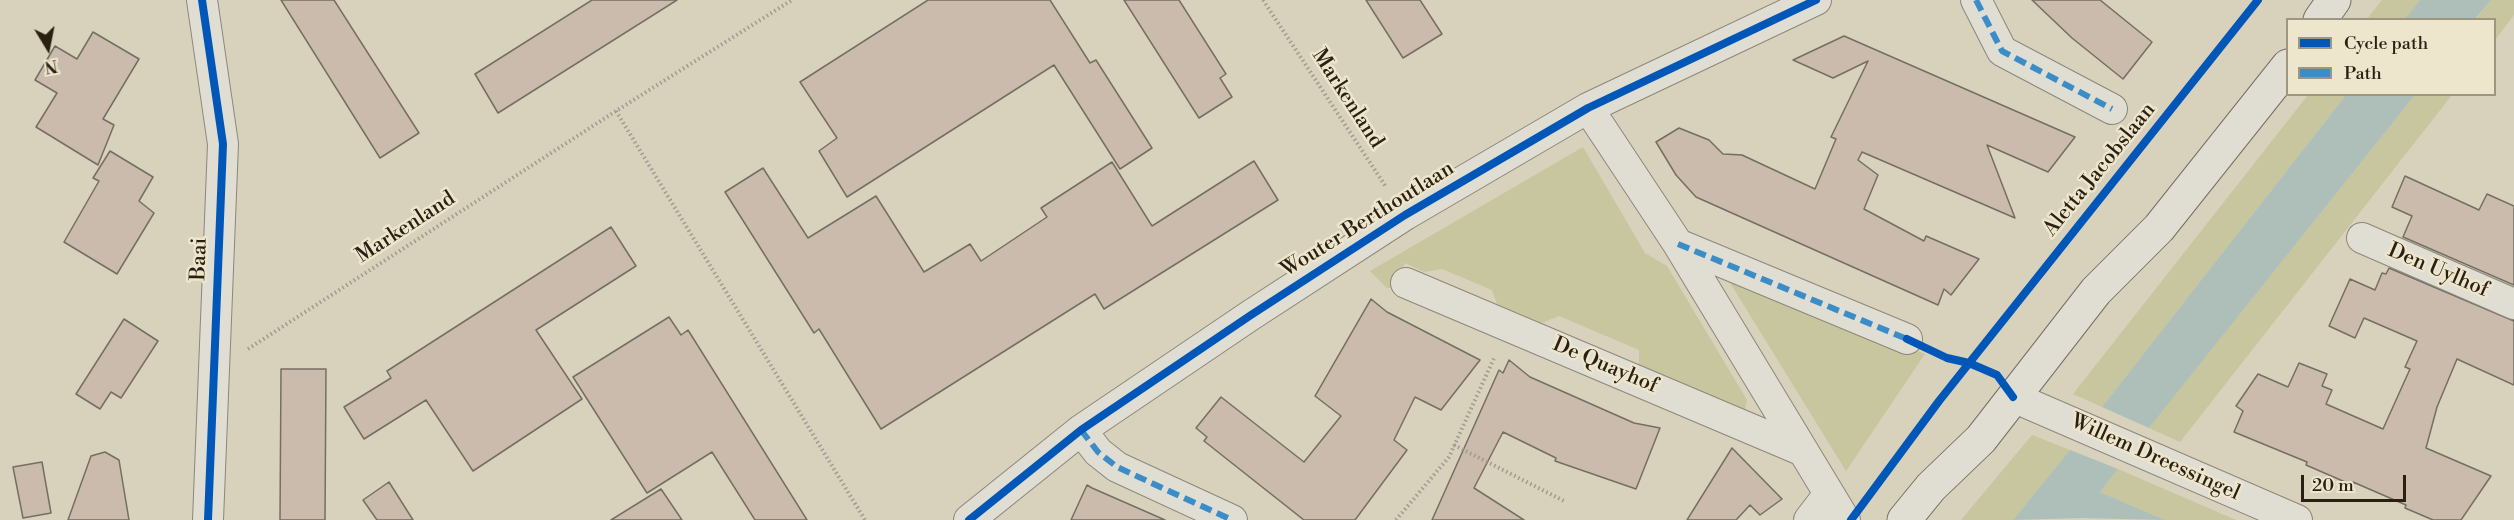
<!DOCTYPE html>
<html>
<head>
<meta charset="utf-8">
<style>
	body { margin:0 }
	#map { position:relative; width:2514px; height:520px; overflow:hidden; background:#d8d1bc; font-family:"Libre Bodoni",serif }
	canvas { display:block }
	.legend { position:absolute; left:2286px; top:18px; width:210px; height:78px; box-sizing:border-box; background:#ede5cc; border:2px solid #9f9682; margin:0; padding:8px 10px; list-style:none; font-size:18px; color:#291f13 }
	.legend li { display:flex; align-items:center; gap:12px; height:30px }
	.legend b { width:30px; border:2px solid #9f9682 }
	.north { position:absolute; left:18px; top:18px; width:60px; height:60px; -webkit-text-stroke:4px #ede5cc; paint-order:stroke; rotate:170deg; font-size:16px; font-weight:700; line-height:24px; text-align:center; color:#291f13 }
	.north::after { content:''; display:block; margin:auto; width:21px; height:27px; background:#291f13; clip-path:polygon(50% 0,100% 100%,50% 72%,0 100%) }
	.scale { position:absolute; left:2301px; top:475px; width:105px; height:27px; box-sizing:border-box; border:3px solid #291f13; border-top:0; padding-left:8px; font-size:18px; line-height:21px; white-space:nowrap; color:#291f13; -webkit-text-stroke:4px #ede5cc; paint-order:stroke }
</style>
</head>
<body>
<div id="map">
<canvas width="2514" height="520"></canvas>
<ul class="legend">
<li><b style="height:8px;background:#0057b8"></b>Cycle path</li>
<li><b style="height:8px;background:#3b8dc8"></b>Path</li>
</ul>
<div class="north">N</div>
<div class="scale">20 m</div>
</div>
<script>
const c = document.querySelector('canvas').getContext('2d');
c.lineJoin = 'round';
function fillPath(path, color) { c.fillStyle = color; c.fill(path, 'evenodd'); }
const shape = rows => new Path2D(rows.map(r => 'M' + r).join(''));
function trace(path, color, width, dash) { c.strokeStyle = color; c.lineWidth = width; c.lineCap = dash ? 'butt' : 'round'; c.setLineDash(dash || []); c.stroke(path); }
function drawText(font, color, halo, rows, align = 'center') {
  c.font = font + ' "Libre Bodoni",serif'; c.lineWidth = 5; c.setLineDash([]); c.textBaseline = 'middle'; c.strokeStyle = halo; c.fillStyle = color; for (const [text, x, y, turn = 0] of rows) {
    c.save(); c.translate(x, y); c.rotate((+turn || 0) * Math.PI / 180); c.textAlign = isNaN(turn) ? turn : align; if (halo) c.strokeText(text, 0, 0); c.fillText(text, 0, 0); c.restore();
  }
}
fillPath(shape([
	[2382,0,2420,0,2405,19,2367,19],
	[2491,0,2514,0,2514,15,2495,40,2494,20,2475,20],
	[2308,95,2346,95,2102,407,2073,394],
	[2415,95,2452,95,2180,442,2149,428],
	[1583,147,1645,253,1667,266,1747,400,1745,410,1639,366,1639,350,1559,316,1542,323,1497,304,1492,290,1442,269,1424,272,1405,263,1393,288,1387,288,1370,271],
	[1724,273,1925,354,1846,471],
	[2032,435,2070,450,2013,520,1961,520],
	[2118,469,2236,520,2165,520,2100,492]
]), '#c7c69f');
fillPath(shape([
	[2420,0,2491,0,2475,19,2405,19],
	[2346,95,2415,95,2149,428,2102,407],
	[2070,450,2118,469,2100,492,2165,520,2081,518,2013,520]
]), '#adbfb8');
const building = shape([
	[281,0,334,0,419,133,380,158,281,0],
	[592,0,677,0,498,113,475,74,592,0],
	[928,0,1050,0,1090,63,1096,60,1152,148,1120,169,1054,65,847,197,819,151,837,138,800,82,928,0],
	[1124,0,1179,0,1226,74,1220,78,1232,97,1199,118,1124,0],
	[1366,0,1420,0,1442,34,1403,58,1366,0],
	[2032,0,2100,0,2152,42,2123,79,2072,38,2032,0],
	[93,32,139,59,103,119,114,125,98,165,36,127,57,93,35,80,55,46,77,59,93,32],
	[1844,36,2075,137,2048,172,1987,145,2015,218,1862,152,1858,160,1878,175,1864,209,1924,241,1926,236,1979,259,1951,295,1944,289,1938,305,1696,197,1676,175,1656,142,1679,128,1709,140,1723,154,1742,155,1815,189,1836,139,1831,137,1868,61,1833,78,1793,60,1844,36],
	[110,151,153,177,139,201,154,213,117,274,64,242,99,181,93,178,110,151],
	[1254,161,1278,200,1104,309,1095,294,881,429,819,329,814,333,725,192,763,168,808,238,876,196,924,272,970,244,981,261,1047,217,1041,208,1112,162,1152,226,1254,161],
	[2405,176,2479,210,2487,194,2514,206,2514,285,2403,237,2412,216,2392,207,2405,176],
	[611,227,636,266,536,330,582,399,473,471,426,400,364,439,344,407,391,378,387,371,611,227],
	[2389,268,2514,321,2514,385,2457,359,2437,407,2426,448,2491,476,2461,520,2433,520,2405,508,2406,505,2353,482,2352,485,2306,465,2307,462,2234,432,2243,411,2236,406,2258,374,2288,387,2299,363,2327,374,2322,386,2332,390,2326,404,2383,429,2410,369,2405,367,2417,341,2364,318,2355,338,2329,326,2350,279,2375,290,2382,273,2386,274,2389,268],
	[1371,299,1387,312,1480,360,1441,410,1415,397,1394,440,1407,450,1355,520,1304,520,1204,441,1207,437,1196,428,1221,397,1304,462,1341,416,1315,396,1371,299],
	[669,317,681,335,688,330,807,520,755,520,712,452,647,493,573,377,669,317],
	[124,319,158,341,121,398,111,392,100,409,76,394,124,319],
	[1509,360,1530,377,1634,423,1660,428,1636,489,1555,461,1556,458,1503,432,1474,488,1524,520,1432,520,1499,370,1503,373,1509,360],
	[281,369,326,369,325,520,280,520,281,369],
	[1732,448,1782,499,1760,515,1750,505,1736,520,1687,520,1732,448],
	[105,452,119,460,129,520,68,520,91,456,105,452],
	[42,462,51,513,23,518,13,467,42,462],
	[389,482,413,520,377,520,363,500,389,482],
	[1087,485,1092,488,1165,520,1071,520,1087,485],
	[661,489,682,520,611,520,661,489]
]);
fillPath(building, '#cbbbac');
trace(building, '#746f63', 1.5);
const minor = shape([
	[202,0,223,144,208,520],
	[1976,0,2002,51,2112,109],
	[1588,108,1678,244,1845,520],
	[2362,238,2514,304],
	[1678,244,1907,339],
	[1406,283,1803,451],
	[2013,397,2297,520],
	[1081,430,1098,452,1117,467,1232,520],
	[969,520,1081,430,1251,315,1405,215,1588,108,1816,0],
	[1809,520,1829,494]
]);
const secondary = shape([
	[2320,20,2334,0],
	[1904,520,1931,487,1981,439,2096,291,2159,228,2288,66]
]);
trace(minor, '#8c877a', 32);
trace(secondary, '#746f63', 35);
trace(shape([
	[1263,0,1386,187],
	[616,111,865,520],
	[248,349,616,111,792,0],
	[1454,445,1564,501],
	[1396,520,1449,457,1495,356]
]), '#a09b92', 4, [1.5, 3]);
trace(minor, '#e0ddd3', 30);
trace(secondary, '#e0ddd3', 33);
trace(shape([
	[1976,0,2002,51,2112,109],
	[1678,244,1907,339],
	[1081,430,1098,452,1117,467,1232,520]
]), '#3b8dc8', 6, [12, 6]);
trace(shape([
	[202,0,223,144,208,520],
	[1907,339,1947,358,1969,363,1997,375,2013,397],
	[969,520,1081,430,1251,315,1405,215,1588,108,1816,0],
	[1851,520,1939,401,2258,0]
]), '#0057b8', 8);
drawText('21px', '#291f13', '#ede5cc', [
	["Markenland",1347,99,57],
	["Aletta Jacobslaan",2100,170,-51],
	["Wouter Berthoutlaan",1368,220,-32],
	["Markenland",406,228,-33],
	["Baai",200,259,-88],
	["Den Uylhof",2438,271,23],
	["De Quayhof",1605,366,23],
	["Willem Dreessingel",2155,458,24]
]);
</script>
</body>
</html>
